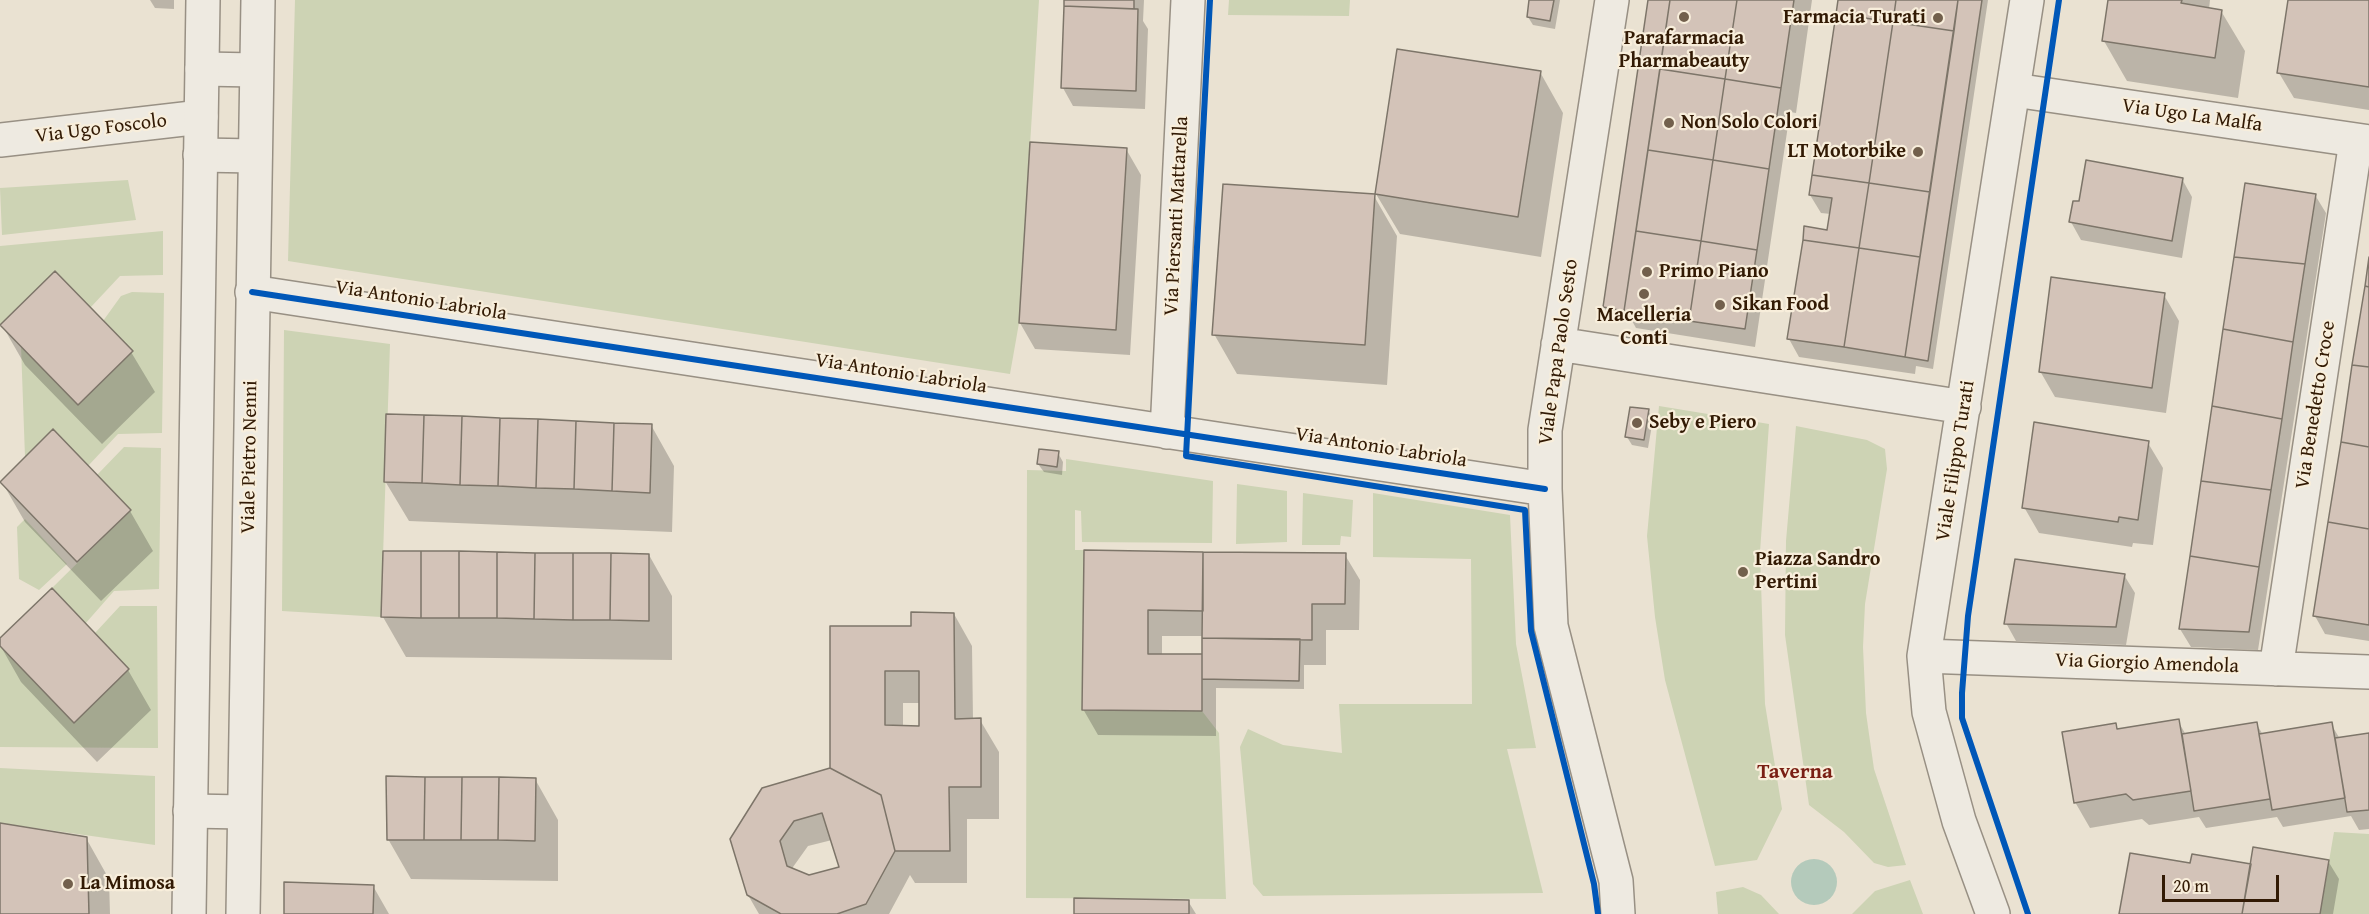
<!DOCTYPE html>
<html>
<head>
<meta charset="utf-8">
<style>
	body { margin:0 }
	#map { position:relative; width:2369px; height:914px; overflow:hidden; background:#eae2d2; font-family:"Gentium Book Plus",serif }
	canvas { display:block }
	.scale { position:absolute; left:2162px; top:875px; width:117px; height:27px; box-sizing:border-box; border:3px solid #321a04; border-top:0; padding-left:8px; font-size:18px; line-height:21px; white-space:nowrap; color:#321a04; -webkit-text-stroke:4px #f8eedb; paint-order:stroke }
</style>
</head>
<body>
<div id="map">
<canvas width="2369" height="914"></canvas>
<div class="scale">20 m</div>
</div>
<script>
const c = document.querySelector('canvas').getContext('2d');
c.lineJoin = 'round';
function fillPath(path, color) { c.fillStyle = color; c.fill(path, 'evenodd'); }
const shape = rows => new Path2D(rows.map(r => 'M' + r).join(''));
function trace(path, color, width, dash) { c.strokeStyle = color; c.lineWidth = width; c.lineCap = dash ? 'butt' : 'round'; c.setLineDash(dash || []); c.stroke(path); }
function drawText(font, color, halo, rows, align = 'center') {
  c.font = font + ' "Gentium Book Plus",serif'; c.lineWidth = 4.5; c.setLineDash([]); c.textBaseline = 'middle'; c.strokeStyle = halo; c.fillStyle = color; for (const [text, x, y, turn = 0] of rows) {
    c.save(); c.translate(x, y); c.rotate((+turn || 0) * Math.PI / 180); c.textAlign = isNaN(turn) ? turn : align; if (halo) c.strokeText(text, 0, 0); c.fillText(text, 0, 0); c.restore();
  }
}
fillPath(shape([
	[295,0,1039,0,1019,323,1010,374,288,261],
	[1229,0,1350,0,1349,16,1228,15],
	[128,180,136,220,2,235,0,188],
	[163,231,163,275,120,276,90,308,55,272,0,325,0,246],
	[132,292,164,293,162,433,118,434,88,466,53,430,25,457,21,346,78,405,132,352,103,321,121,296],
	[284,330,390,344,381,617,282,611],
	[1659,406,1769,424,1760,552,1765,704,1782,809,1757,860,1715,866,1665,680,1655,617,1647,536],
	[1796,426,1867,440,1885,449,1887,469,1865,604,1863,647,1866,713,1874,769,1906,865,1888,867,1874,863,1844,832,1809,805,1785,635,1786,541],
	[124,447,161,448,159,589,114,591,85,624,52,588,131,510,97,475],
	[1066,459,1213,481,1212,543,1082,542,1081,511,1075,510,1075,550,1084,550,1082,710,1202,711,1219,733,1226,899,1026,898,1027,470,1066,471],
	[1237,484,1287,491,1287,542,1236,544],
	[1303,493,1353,500,1351,537,1341,536,1340,545,1302,545],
	[1373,493,1510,515,1516,644,1536,748,1507,749,1543,893,1263,896,1253,884,1240,747,1248,729,1283,745,1342,753,1339,704,1472,704,1471,559,1373,557],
	[25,519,67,564,39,590,19,579,17,527],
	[120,606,157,606,158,748,0,747,0,646,74,723,129,669,95,633],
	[0,768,155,776,155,845,0,823],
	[2334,832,2369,834,2369,914,2320,914],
	[1910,880,1923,914,1852,914,1875,891],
	[1743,887,1761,895,1779,914,1718,914,1716,892]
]), '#cdd3b4');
fillPath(shape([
	'1791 882a23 23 0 1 1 46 0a23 23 0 1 1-46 0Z'
]), '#b4cabb');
fillPath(shape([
	[150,0,174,0,174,9,155,8],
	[1066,0,1144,0,1143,21,1148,29,1145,109,1073,106,1063,88],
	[1531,0,1560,0,1555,29,1533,25,1528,17],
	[1650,0,1812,0,1796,113,1790,112,1755,347,1636,328,1631,319,1609,316,1604,307],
	[1840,0,1988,0,1933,369,1916,366,1915,374,1799,357,1789,339,1829,231,1831,214,1821,213,1810,195],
	[2110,0,2210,0,2209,9,2221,11,2245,51,2238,98,2127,81,2104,41],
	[2289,0,2369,0,2369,110,2294,98,2279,73],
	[1540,72,1563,113,1541,257,1400,234,1376,194],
	[1126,149,1141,175,1130,355,1035,349,1020,323],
	[2182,179,2192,197,2182,258,2081,240,2071,222],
	[2246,185,2315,195,2326,213,2258,650,2191,647,2180,629],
	[1374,196,1397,236,1387,385,1237,374,1214,334],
	[2369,267,2369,641,2325,634,2315,616],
	[2164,295,2179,321,2166,413,2055,397,2040,371],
	[2,325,131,352,155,392,102,444,25,365],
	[1648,410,1653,419,1648,448,1632,445,1627,437],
	[651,425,674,466,672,532,409,521,385,481],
	[2148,443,2163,468,2153,545,2133,543,2132,547,2039,533,2024,507],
	[1058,453,1063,462,1062,475,1044,472,1038,464],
	[2,482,130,511,153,551,101,601,25,522],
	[1085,552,1345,555,1360,580,1359,630,1326,630,1326,665,1304,665,1304,689,1216,688,1216,736,1098,735,1083,709],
	[1162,636,1204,636,1204,660,1162,655],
	[649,555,672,596,672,660,406,657,383,617],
	[2124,575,2135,593,2126,645,2016,641,2006,623],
	[52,590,128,670,151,710,97,762,21,682,0,645,0,640],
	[954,614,972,646,973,720,980,720,999,752,999,819,967,819,967,883,915,883,910,875,889,914,759,914,748,895,731,839,831,769,831,628,913,627],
	[903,703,921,703,921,727,903,727],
	[832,840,841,868,809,877,794,871,793,867,808,846],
	[2178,721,2186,735,2256,723,2263,735,2331,724,2340,739,2369,734,2369,829,2359,830,2351,816,2283,827,2277,817,2206,828,2199,817,2149,825,2142,819,2090,828,2075,802,2115,725,2118,730],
	[535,779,558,820,558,881,411,879,388,839],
	[0,824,86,838,109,879,110,914,0,914],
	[2328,861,2339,879,2333,914,2121,914,2252,865],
	[373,886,389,914,285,914],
	[1188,901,1196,914,1075,914]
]), '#0003');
const building = shape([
	[1064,0,1134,0,1134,9,1064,6,1064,0],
	[1529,0,1554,0,1550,21,1527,17,1529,0],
	[1648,0,1670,0,1624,311,1603,307,1648,0],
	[1670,0,1737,0,1725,79,1660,69,1670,0],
	[1737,0,1794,0,1781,88,1725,79,1737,0],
	[1838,0,1896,0,1893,22,1836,14,1838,0],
	[1896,0,1958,0,1954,31,1893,22,1896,0],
	[1958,0,1982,0,1928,361,1905,357,1958,0],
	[2108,0,2182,0,2181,3,2222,10,2215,58,2102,41,2108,0],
	[2288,0,2369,0,2369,87,2277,73,2288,0],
	[1064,6,1138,9,1136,91,1061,88,1064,6],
	[1836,14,1893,22,1869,183,1812,175,1836,14],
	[1893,22,1954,31,1930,192,1869,183,1893,22],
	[1397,49,1541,71,1518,217,1375,194,1397,49],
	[1660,69,1725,79,1713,160,1648,150,1660,69],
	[1725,79,1781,88,1769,169,1713,160,1725,79],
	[1030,142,1127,148,1116,330,1019,323,1030,142],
	[1648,150,1713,160,1701,241,1636,231,1648,150],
	[1713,160,1769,169,1757,250,1701,241,1713,160],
	[2086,160,2183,178,2172,241,2069,222,2073,201,2079,201,2086,160],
	[1812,175,1869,183,1859,248,1803,240,1804,226,1827,230,1832,198,1809,195,1812,175],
	[1869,183,1930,192,1920,257,1859,248,1869,183],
	[2245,183,2316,194,2305,264,2234,257,2245,183],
	[1223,184,1375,194,1365,345,1212,335,1223,184],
	[1636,231,1701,241,1689,321,1624,311,1636,231],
	[1803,240,1859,248,1844,347,1787,339,1803,240],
	[1701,241,1757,250,1745,329,1689,321,1701,241],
	[1859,248,1920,257,1905,357,1844,347,1859,248],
	[2234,257,2305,264,2293,342,2223,329,2234,257],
	[2369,257,2369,287,2365,286,2369,257],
	[55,271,133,351,78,405,0,325,55,271],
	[2051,277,2165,293,2152,388,2039,372,2051,277],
	[2365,286,2369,287,2369,367,2352,365,2365,286],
	[2223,329,2293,342,2282,419,2212,406,2223,329],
	[2352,365,2369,367,2369,447,2341,442,2352,365],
	[2212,406,2282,419,2271,490,2201,481,2212,406],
	[1630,407,1649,409,1644,440,1625,437,1630,407],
	[386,414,424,415,422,483,384,482,386,414],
	[424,415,462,416,460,485,422,483,424,415],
	[462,416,500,418,498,486,460,485,462,416],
	[500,418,538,419,536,488,498,486,500,418],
	[538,419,576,421,574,489,536,488,538,419],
	[576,421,614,423,612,491,574,489,576,421],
	[2034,422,2149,441,2138,520,2119,517,2118,522,2022,508,2034,422],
	[614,423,652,424,650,493,612,491,614,423],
	[53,429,131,510,77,562,0,482,53,429],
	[2341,442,2369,447,2369,529,2328,522,2341,442],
	[1039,449,1059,451,1057,467,1037,464,1039,449],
	[2201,481,2271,490,2259,567,2190,556,2201,481],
	[2328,522,2369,529,2369,625,2313,616,2328,522],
	[1084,550,1203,552,1203,611,1148,610,1148,654,1202,654,1202,711,1082,710,1084,550],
	[383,551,421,551,421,618,381,617,383,551],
	[421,551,459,551,459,618,421,618,421,551],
	[459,551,497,552,497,618,459,618,459,551],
	[497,552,535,553,534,619,497,618,497,552],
	[1203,552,1346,553,1345,604,1312,604,1312,640,1202,638,1203,552],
	[535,553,573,553,573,620,534,619,535,553],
	[573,553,611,553,610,620,573,620,573,553],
	[611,553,649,554,649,621,610,620,611,553],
	[2190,556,2259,567,2249,632,2179,629,2190,556],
	[2015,559,2125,574,2116,627,2004,624,2015,559],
	[52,588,129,669,74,723,0,646,0,638,52,588],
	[911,612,954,613,955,719,981,718,981,787,949,787,950,851,895,851,881,795,830,768,830,626,911,626,911,612],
	[885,671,919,671,919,726,885,725,885,671],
	[1202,638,1300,639,1299,681,1202,679,1202,638],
	[2179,719,2191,791,2133,800,2126,794,2074,803,2062,732,2116,723,2117,729,2179,719],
	[2257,722,2270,799,2194,811,2182,734,2257,722],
	[2332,722,2345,798,2272,810,2259,734,2332,722],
	[2369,733,2369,810,2347,812,2335,738,2369,733],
	[830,768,881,795,895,851,866,904,837,914,781,914,747,895,730,839,762,788,830,768],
	[822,813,839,867,809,875,787,866,780,841,794,821,822,813],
	[386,776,425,777,424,840,387,840,386,776],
	[425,777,462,777,461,840,424,840,425,777],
	[462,777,499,777,498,840,461,840,462,777],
	[499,777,536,778,535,841,498,840,499,777],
	[0,823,87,837,89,914,0,914,0,823],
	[2253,847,2329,860,2320,914,2242,914,2253,847],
	[2130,853,2190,863,2192,854,2251,864,2242,914,2119,914,2130,853],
	[284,882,374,885,373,914,284,914,284,882],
	[1074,898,1189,900,1189,914,1074,914,1074,898]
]);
fillPath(building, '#d3c3b8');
trace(building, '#7d7569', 1.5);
const minor = shape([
	[1612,0,1545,430,1545,489,1551,626,1616,881,1618,914],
	[202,69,256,70],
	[2014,90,2369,142],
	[0,140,201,117],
	[200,155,255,156],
	[252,292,1545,489],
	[1558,344,1964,407],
	[1167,432,1188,0],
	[1924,656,2369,672],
	[2276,669,2356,141],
	[190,811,244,812],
	[1993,914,1959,821,1929,712,1924,656,2027,0]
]);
const tertiary = shape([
	[189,914,203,0],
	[243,914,258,0]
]);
trace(minor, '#989084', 36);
trace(tertiary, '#989084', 36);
trace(minor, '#eeeae1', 33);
trace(tertiary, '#eeeae1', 33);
trace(shape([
	[1210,0,1186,456,1525,510,1531,631,1594,884,1598,914],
	[252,292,1545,489],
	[2028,914,1962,718,1962,693,1968,616,2059,0]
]), '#0057b8', 6);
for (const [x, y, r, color] of [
	[1684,17,6,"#72604c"],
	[1938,18,6,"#72604c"],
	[1669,123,6,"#72604c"],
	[1918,152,6,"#72604c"],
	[1647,272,6,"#72604c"],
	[1644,294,6,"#72604c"],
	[1720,305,6,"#72604c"],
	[1637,423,6,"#72604c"],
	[1743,572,6,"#72604c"],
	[68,884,6,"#72604c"]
]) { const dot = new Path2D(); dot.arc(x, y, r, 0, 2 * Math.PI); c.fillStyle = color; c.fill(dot); trace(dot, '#f8eedb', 2); }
drawText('bold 20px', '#321a04', '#f8eedb', [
	["Farmacia Turati",1926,18,"right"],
	["Parafarmacia",1684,39,"center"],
	["Pharmabeauty",1684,62,"center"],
	["Non Solo Colori",1681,123],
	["LT Motorbike",1906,152,"right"],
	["Primo Piano",1659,272],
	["Sikan Food",1732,305],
	["Macelleria",1644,316,"center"],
	["Conti",1644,339,"center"],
	["Seby e Piero",1649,423],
	["Piazza Sandro",1755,560],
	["Pertini",1755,583],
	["La Mimosa",80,884]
], 'left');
drawText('20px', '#321a04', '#f8eedb', [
	["Via Ugo La Malfa",2192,116,8],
	["Via Ugo Foscolo",101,129,-7],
	["Via Piersanti Mattarella",1177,216,-87],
	["Via Antonio Labriola",421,301,9],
	["Viale Papa Paolo Sesto",1559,352,-82],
	["Via Antonio Labriola",901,374,9],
	["Via Benedetto Croce",2316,405,-81],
	["Via Antonio Labriola",1381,448,9],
	["Viale Pietro Nenni",250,457,-89],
	["Viale Filippo Turati",1956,461,-81],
	["Via Giorgio Amendola",2147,664,2]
]);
drawText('bold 21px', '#7a1f14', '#f8eedb', [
	["Taverna",1795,773]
]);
</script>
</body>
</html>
